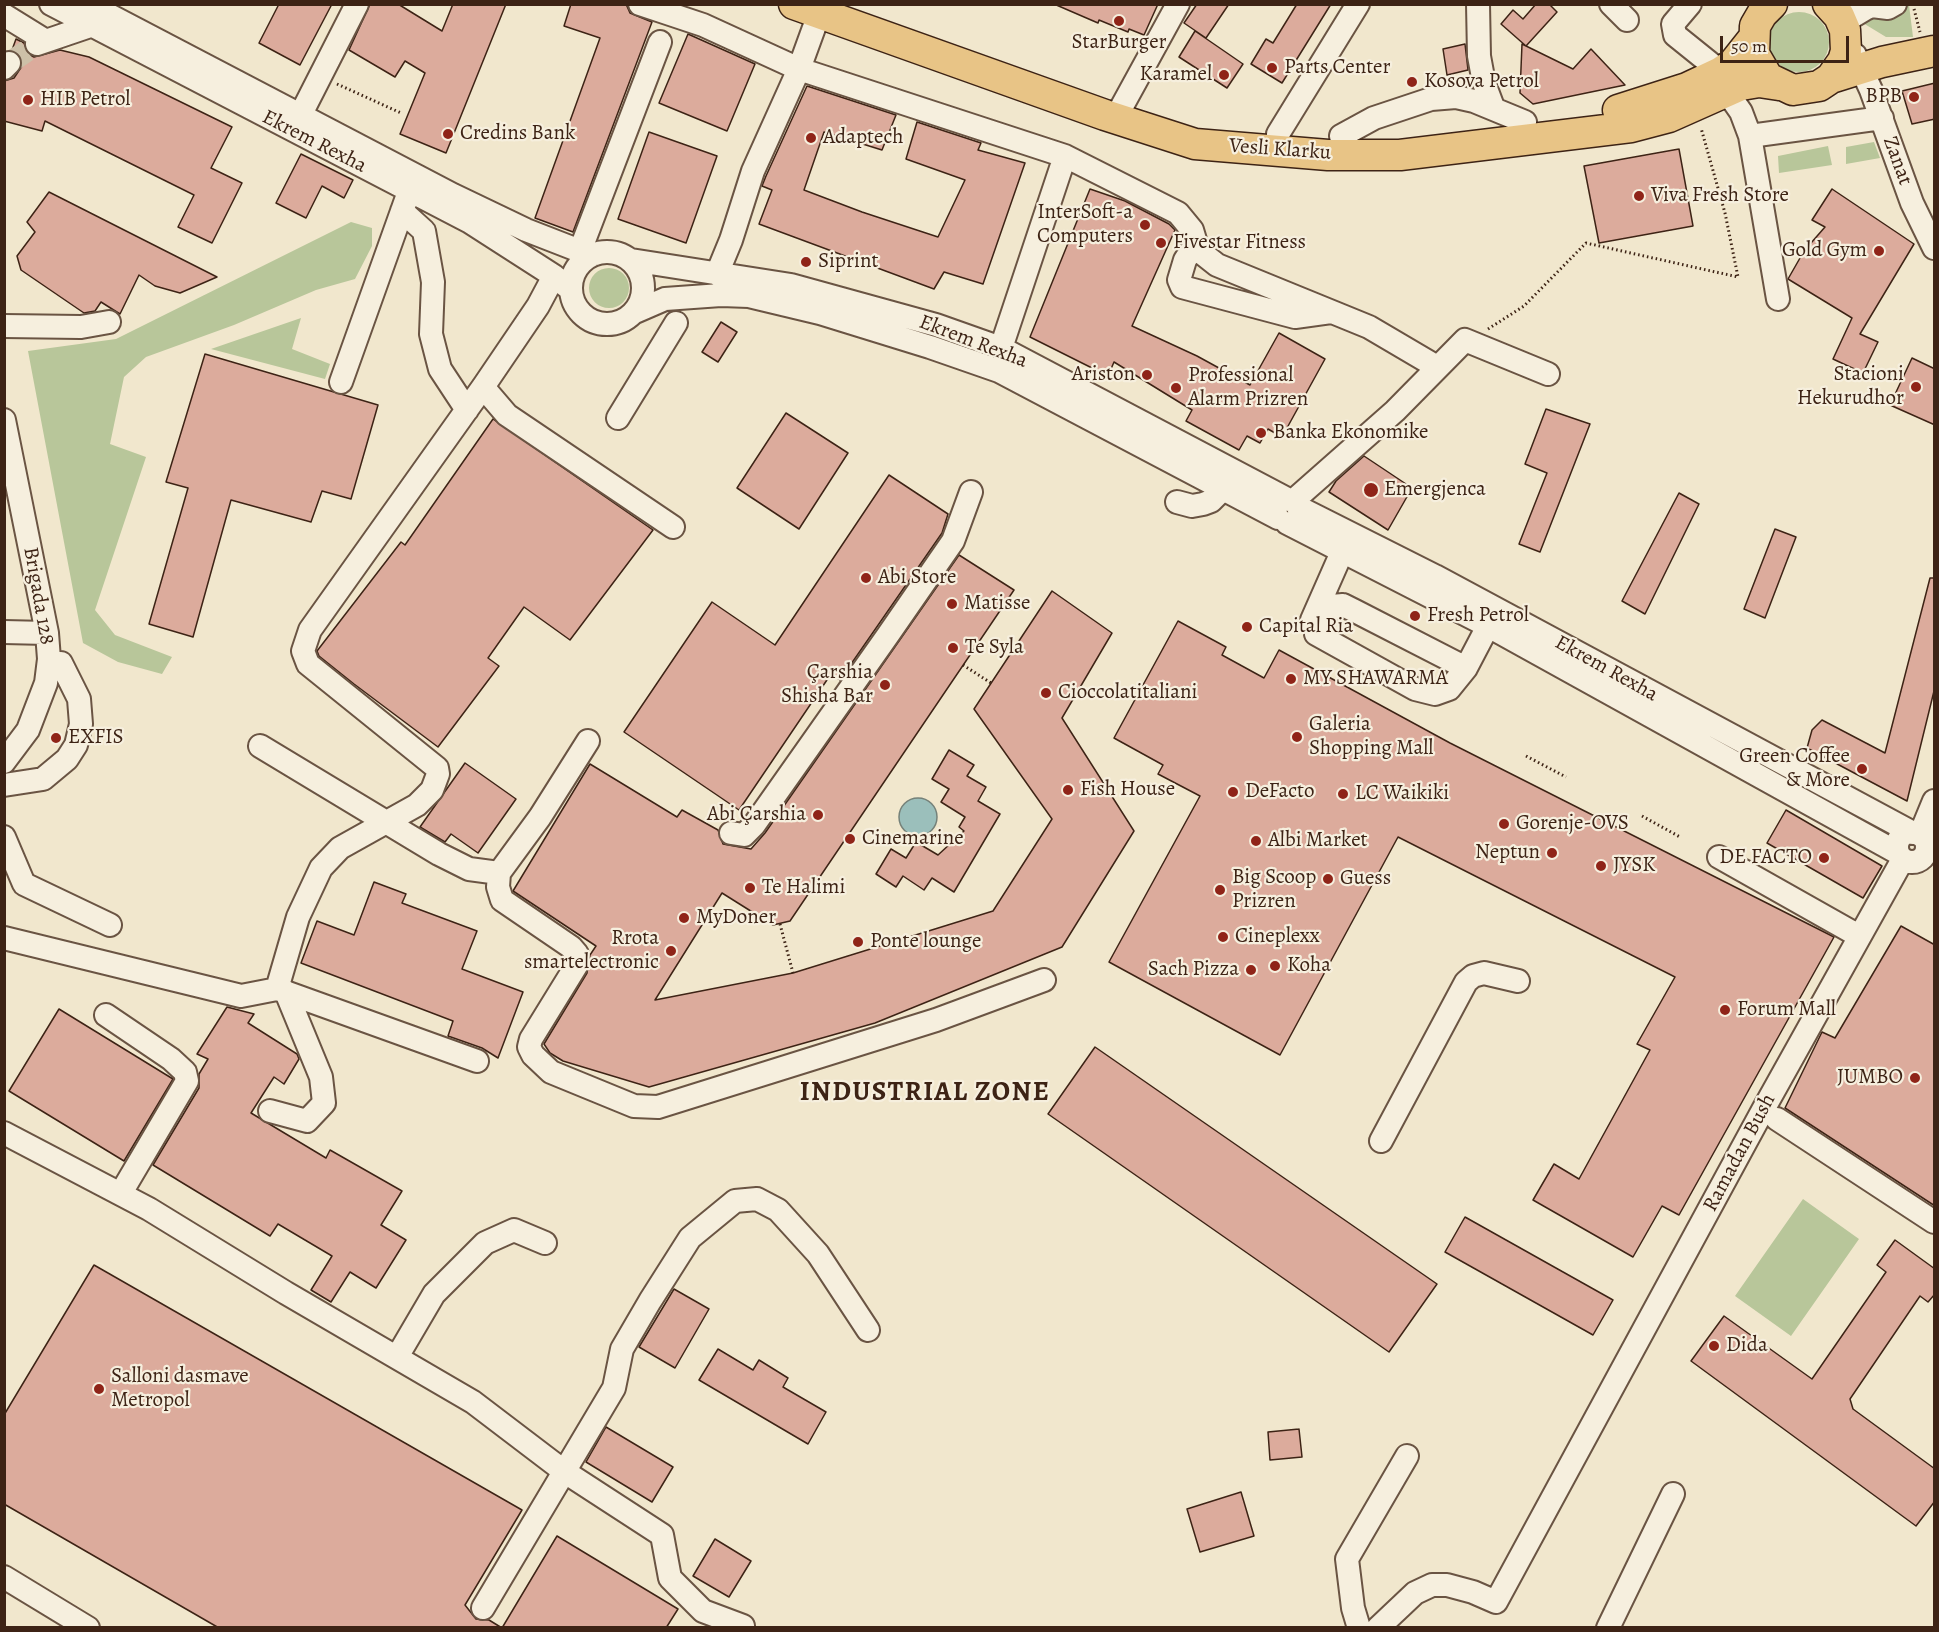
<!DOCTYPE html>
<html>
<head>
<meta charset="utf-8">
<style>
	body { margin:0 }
	#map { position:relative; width:1939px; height:1632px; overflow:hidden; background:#f1e7cd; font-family:Alegreya,serif }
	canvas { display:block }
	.frame { position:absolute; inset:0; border:6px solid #3d2315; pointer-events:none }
	.scale { position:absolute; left:1720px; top:36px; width:129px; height:27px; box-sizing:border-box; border:3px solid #3d2315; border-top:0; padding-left:8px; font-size:18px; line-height:21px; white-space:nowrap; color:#3d2315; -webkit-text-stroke:4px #f6efde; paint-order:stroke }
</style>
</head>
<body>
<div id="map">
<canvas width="1939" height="1632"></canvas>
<div class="frame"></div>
<div class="scale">50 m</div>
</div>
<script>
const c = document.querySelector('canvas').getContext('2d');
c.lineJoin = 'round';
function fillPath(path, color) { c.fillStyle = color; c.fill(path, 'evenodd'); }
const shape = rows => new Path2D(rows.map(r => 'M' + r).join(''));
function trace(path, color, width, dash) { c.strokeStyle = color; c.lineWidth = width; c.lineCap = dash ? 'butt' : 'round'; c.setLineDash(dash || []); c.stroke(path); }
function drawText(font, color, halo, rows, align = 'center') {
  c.font = font + ' Alegreya,serif'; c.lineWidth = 4.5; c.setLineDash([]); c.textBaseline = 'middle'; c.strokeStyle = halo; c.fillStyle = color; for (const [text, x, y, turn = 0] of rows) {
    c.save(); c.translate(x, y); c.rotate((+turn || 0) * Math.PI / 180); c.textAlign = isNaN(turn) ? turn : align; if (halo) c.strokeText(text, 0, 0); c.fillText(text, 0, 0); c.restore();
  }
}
fillPath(shape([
	[1909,5,1913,37,1886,37,1863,23,1869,14],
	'1769 42a30 30 0 1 1 60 0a30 30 0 1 1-60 0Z',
	[1874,142,1880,158,1846,164,1846,147],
	[1828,146,1832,165,1779,173,1778,156],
	[351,222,372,228,372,246,355,279,316,290,234,325,146,357,124,377,110,444,146,457,95,610,115,635,172,657,162,674,118,662,83,643,28,351,116,339],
	'589 288a20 20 0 1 1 40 0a20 20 0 1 1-40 0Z',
	[301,318,292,349,330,364,325,379,211,349],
	[1803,1199,1859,1239,1791,1336,1735,1296]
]), '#b8c69a');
const water = shape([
	'899 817a19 19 0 1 1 38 0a19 19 0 1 1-38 0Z'
]);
fillPath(water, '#9bbfbb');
trace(water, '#758179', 1.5);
const building = shape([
	[279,4,332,4,300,65,259,43,279,4],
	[370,4,398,4,442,31,453,4,506,4,446,153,400,134,425,73,405,61,395,77,349,50,370,4],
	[571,4,626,4,630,13,652,22,573,232,535,218,600,38,564,26,571,4],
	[1054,4,1158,4,1144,35,1129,29,1128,32,1099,20,1098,23,1054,4],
	[1197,4,1229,4,1206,38,1184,23,1197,4],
	[1297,4,1331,4,1282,83,1251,64,1266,39,1273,43,1297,4],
	[1536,4,1549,4,1557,12,1526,46,1501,24,1513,10,1523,19,1536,4],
	[1195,31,1243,64,1227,88,1179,57,1195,31],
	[688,34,755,64,727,131,659,103,688,34],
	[16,39,24,43,28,54,34,57,60,50,89,57,232,127,211,168,242,183,212,243,178,227,194,195,45,121,42,131,4,121,4,81,14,78,22,66,19,54,12,50,16,39],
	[1465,44,1468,70,1447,75,1443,49,1465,44],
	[1522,44,1573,69,1591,49,1625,85,1533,104,1520,93,1522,44],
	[1935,83,1935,119,1912,124,1902,91,1935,83],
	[807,86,896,115,882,150,824,132,804,190,862,212,938,237,965,180,906,159,917,122,981,143,978,150,1025,163,983,284,944,272,934,289,759,224,772,190,762,186,766,176,807,86],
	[649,132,717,156,686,243,618,219,649,132],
	[1679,149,1693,226,1599,243,1584,166,1679,149],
	[301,154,353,180,344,198,322,186,306,218,276,203,301,154],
	[1090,189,1125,201,1169,224,1175,230,1132,326,1197,356,1250,385,1279,333,1325,359,1282,437,1268,429,1260,443,1247,436,1239,450,1186,421,1192,410,1114,362,1108,376,1030,337,1090,189],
	[1832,189,1914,244,1860,334,1878,342,1863,373,1833,359,1852,318,1788,279,1804,251,1825,227,1812,220,1832,189],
	[49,192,217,277,180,293,155,286,139,275,120,314,101,302,95,311,84,313,21,270,17,256,35,232,27,222,49,192],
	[721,322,737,332,718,362,702,352,721,322],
	[205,354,378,405,351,499,322,491,311,522,231,500,193,637,149,624,188,488,166,482,205,354],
	[1912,358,1935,369,1935,425,1890,405,1912,358],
	[1546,409,1590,424,1540,552,1519,544,1547,473,1525,464,1546,409],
	[786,413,848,453,799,529,737,488,786,413],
	[493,419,653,530,570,640,524,607,488,658,499,666,438,747,354,684,319,656,317,651,401,542,405,545,493,419],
	[1364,456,1412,488,1388,530,1329,492,1336,481,1364,456],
	[889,475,948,514,942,533,840,680,831,674,739,810,624,732,712,602,775,645,889,475],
	[1679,493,1699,504,1645,614,1622,601,1679,493],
	[1775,529,1796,537,1765,618,1744,609,1775,529],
	[959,555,1014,590,790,921,773,925,722,893,655,1000,793,973,993,911,1052,819,974,709,1052,591,1112,633,1062,718,1134,831,1062,947,875,1023,649,1087,563,1061,550,1053,544,1044,587,973,590,955,596,946,513,891,590,764,677,817,682,810,718,830,723,844,751,849,765,833,959,555],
	[1930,578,1935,578,1935,687,1907,801,1807,748,1812,730,1822,720,1885,753,1930,578],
	[1178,621,1226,647,1222,655,1264,678,1279,650,1450,743,1834,937,1679,1215,1662,1206,1633,1257,1533,1200,1554,1164,1579,1179,1650,1050,1637,1044,1675,977,1398,837,1280,1055,1109,962,1200,796,1158,774,1163,765,1114,738,1178,621],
	[949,750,974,765,967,776,986,787,978,801,1000,814,954,892,932,878,924,890,903,876,896,887,876,874,891,849,906,858,916,842,938,855,964,831,959,827,965,817,941,802,949,789,932,779,949,750],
	[465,763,516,799,478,853,451,834,445,842,420,827,465,763],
	[1786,810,1882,866,1863,898,1767,843,1786,810],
	[374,882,406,894,402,903,477,931,462,969,523,992,498,1058,482,1048,448,1036,453,1021,301,963,317,921,354,935,374,882],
	[1901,926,1935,945,1935,1206,1785,1108,1822,1032,1835,1038,1901,926],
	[227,1007,254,1014,248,1023,297,1054,299,1059,284,1084,274,1077,251,1113,326,1158,330,1150,402,1191,381,1225,406,1240,376,1288,350,1272,331,1302,311,1290,332,1256,278,1224,270,1236,153,1165,199,1088,199,1074,208,1059,197,1054,227,1007],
	[59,1009,173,1079,124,1161,9,1091,59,1009],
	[1095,1047,1437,1284,1389,1352,1048,1114,1095,1047],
	[1465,1217,1613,1300,1593,1335,1445,1252,1465,1217],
	[1895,1240,1935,1269,1935,1294,1928,1302,1920,1296,1850,1399,1853,1409,1935,1469,1935,1501,1916,1526,1691,1361,1724,1316,1812,1379,1886,1272,1877,1265,1895,1240],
	[94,1265,522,1510,465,1605,476,1619,489,1620,502,1628,219,1628,4,1504,4,1415,94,1265],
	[674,1289,709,1309,675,1368,639,1347,674,1289],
	[718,1349,753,1370,759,1360,788,1378,783,1387,826,1412,808,1444,699,1380,718,1349],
	[606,1427,673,1467,652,1502,586,1462,606,1427],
	[1299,1429,1302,1457,1270,1460,1268,1432,1299,1429],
	[1241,1492,1254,1536,1200,1552,1187,1509,1241,1492],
	[557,1536,678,1609,666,1628,502,1628,557,1536],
	[715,1539,751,1561,729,1597,693,1576,715,1539]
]);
fillPath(building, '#dcab9c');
trace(building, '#3d2315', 1.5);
trace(shape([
	[9,63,37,44]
]), '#cdc0a8', 22, [22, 11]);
const minor = shape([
	[51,4,470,222,554,276,571,290],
	[88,4,453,195,526,230,580,251,595,254],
	[640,4,703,25,799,69,1065,156,1178,213,1192,230,1198,250,1217,265,1369,327,1437,367],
	[1478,4,1479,56,1484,83,1493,107],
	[1611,4,1627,20],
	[1690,4,1673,24,1675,35,1721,72],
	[4,15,46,41],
	[1845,30,1850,18,1865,9,1872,6,1888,8,1895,4],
	[37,44,90,26],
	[1855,55,1871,90,1912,203,1934,248],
	[4,68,9,63],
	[1727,92,1741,112,1750,136,1778,299],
	[301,114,357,4],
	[1115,119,1178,4],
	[1278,134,1358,4],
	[1341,136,1374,118,1431,99,1456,97,1474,101,1525,122],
	[1750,136,1882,118],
	[402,211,424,231,433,282,431,334,440,369,467,410],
	[1198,250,1191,251,1185,260,1179,280,1182,287,1295,317,1331,312],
	[580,251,660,42],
	'571 288a36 36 0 1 1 72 0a36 36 0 1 1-72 0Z',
	[631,260,791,285,936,325,1001,348,1289,500],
	[717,274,731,240,753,171,799,69,819,14],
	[635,312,665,299,721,295,749,296,820,313,930,347,999,371,1278,518],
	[4,326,81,327,109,322],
	[1001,348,1065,156],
	[341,382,406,200],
	[483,387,507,415,673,527],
	[618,418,676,323],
	[4,420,47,633,49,659,46,683,28,730,4,762],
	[1293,501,1395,411,1465,340,1548,374],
	[1177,502,1192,506,1203,504,1211,501,1222,490],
	[1298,507,1435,576,1913,833],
	[1287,523,1488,626,1898,853],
	[1343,605,1355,611,1466,668,1449,689,1435,694,1415,689,1316,634,1332,606,1343,605],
	[1312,620,1342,552],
	[4,632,47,633],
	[1466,668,1488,626],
	[260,746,439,854,469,869,499,873,540,817,588,741],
	[4,785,43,779,67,759,76,745,81,724,79,699,61,663],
	'1897 847a15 15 0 1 1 30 0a15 15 0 1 1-30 0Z',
	[731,833,744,835,754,825,888,635,953,541,971,492],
	[1920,835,1934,801],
	[4,837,24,884,110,925],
	[1719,857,1859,936],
	[499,873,498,887,502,900,571,947,577,954,576,966,531,1039,529,1047,533,1055,551,1072,634,1106,658,1107,936,1020,1044,980],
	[4,938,241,996,277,989,477,1061],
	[277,989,298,917,321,868,340,848,417,805,432,790,438,774,437,768,308,664,303,651,310,630,483,387,538,306,554,276],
	[106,1015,171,1059,185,1072,187,1081,121,1193],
	[270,1111,307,1121,324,1103,321,1077,286,992],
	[1777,1119,1934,1222],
	[4,1133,149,1209,286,1293,473,1402,565,1472,662,1535,670,1578,703,1611,743,1626,741,1628],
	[1381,1141,1466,982,1473,976,1484,973,1518,981],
	[397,1357,434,1294,485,1243,514,1230,545,1243],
	[4,1577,88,1628],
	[483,1608,614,1388,622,1349,650,1301,690,1238,735,1201,757,1199,778,1210,818,1254,868,1330],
	[1359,1628,1353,1608,1347,1559,1407,1456],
	[1378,1628,1415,1593,1432,1585,1447,1585,1473,1592,1496,1602,1763,1110,1903,859],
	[1608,1628,1673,1494]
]);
const major = shape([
	[794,4,1105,115,1195,144,1328,155,1400,155,1631,127,1669,117,1741,85,1759,82,1779,85],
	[1772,4,1762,14,1755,26,1754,54,1768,78,1793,90,1819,86,1831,78,1843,61,1846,51,1845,30,1839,16,1828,4],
	[1831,78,1882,62,1934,51],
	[1618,110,1687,88,1721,72,1733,64,1752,40]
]);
trace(minor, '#6a5443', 26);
trace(major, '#3d2315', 33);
trace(shape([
	[1914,9,1920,32],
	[337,84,401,113],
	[1488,329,1524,306,1586,243,1738,277,1725,213,1701,128],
	[963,665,991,683],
	[1526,756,1566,777],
	[1642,816,1680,837],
	[780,924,793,973]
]), '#3d2315', 3, [1.5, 3]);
trace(minor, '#f6efde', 22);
trace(major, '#e8c486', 30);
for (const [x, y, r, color] of [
	[1119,21,6,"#8f2418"],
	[1272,68,6,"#8f2418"],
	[1224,75,6,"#8f2418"],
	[1412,82,6,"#8f2418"],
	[1914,97,6,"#8f2418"],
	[28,100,6,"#8f2418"],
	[448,134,6,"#8f2418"],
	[811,138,6,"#8f2418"],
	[1639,196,6,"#8f2418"],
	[1145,225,6,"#8f2418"],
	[1161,243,6,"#8f2418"],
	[1879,251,6,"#8f2418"],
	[806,262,6,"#8f2418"],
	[1147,375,6,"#8f2418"],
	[1916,387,6,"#8f2418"],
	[1176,388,6,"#8f2418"],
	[1261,433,6,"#8f2418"],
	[1371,490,8,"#8f2418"],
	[866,578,6,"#8f2418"],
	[952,604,6,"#8f2418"],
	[1415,616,6,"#8f2418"],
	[1247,627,6,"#8f2418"],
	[953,648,6,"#8f2418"],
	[1291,679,6,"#8f2418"],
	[885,685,6,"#8f2418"],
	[1046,693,6,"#8f2418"],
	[1297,737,6,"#8f2418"],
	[56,738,6,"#8f2418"],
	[1862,769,6,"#8f2418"],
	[1068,790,6,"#8f2418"],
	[1233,792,6,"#8f2418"],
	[1343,794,6,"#8f2418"],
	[818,815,6,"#8f2418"],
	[1504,824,6,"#8f2418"],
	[850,839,6,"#8f2418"],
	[1256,841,6,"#8f2418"],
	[1552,853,6,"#8f2418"],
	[1824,858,6,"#8f2418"],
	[1601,866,6,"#8f2418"],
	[1328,879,6,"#8f2418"],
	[750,888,6,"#8f2418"],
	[1220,890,6,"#8f2418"],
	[684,918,6,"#8f2418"],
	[1223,937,6,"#8f2418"],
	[858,942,6,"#8f2418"],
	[671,951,6,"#8f2418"],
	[1275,966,6,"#8f2418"],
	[1251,970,6,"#8f2418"],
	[1725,1010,6,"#8f2418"],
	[1915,1078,6,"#8f2418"],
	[1714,1346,6,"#8f2418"],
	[99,1389,6,"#8f2418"]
]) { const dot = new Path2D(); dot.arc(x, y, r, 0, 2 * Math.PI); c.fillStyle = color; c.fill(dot); trace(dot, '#f6efde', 2); }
drawText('21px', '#3d2315', '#f6efde', [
	["StarBurger",1119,43,"center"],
	["Parts Center",1284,68],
	["Karamel",1212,75,"right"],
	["Kosova Petrol",1424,82],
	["BPB",1902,97,"right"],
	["HIB Petrol",40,100],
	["Credins Bank",460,134],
	["Adaptech",823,138],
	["Viva Fresh Store",1651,196],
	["InterSoft-a",1133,213,"right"],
	["Computers",1133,237,"right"],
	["Fivestar Fitness",1173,243],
	["Gold Gym",1867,251,"right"],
	["Siprint",818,262],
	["Ariston",1135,375,"right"],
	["Stacioni",1904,375,"right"],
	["Hekurudhor",1904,399,"right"],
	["Professional",1188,376],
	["Alarm Prizren",1188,400],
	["Banka Ekonomike",1273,433],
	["Emergjenca",1384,490],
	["Abi Store",878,578],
	["Matisse",964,604],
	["Fresh Petrol",1427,616],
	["Capital Ria",1259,627],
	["Te Syla",965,648],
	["Çarshia",873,673,"right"],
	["Shisha Bar",873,697,"right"],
	["MY SHAWARMA",1303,679],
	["Cioccolatitaliani",1058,693],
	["Galeria",1309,725],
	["Shopping Mall",1309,749],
	["EXFIS",68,738],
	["Green Coffee",1850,757,"right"],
	["& More",1850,781,"right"],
	["Fish House",1080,790],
	["DeFacto",1245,792],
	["LC Waikiki",1355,794],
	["Abi Çarshia",806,815,"right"],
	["Gorenje-OVS",1516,824],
	["Cinemarine",862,839],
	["Albi Market",1268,841],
	["Neptun",1540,853,"right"],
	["DE FACTO",1812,858,"right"],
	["JYSK",1613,866],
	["Big Scoop",1232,878],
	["Prizren",1232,902],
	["Guess",1340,879],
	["Te Halimi",762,888],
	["MyDoner",696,918],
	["Cineplexx",1235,937],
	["Rrota",659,939,"right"],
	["smartelectronic",659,963,"right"],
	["Ponte lounge",870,942],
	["Koha",1287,966],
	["Sach Pizza",1239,970,"right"],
	["Forum Mall",1737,1010],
	["JUMBO",1903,1078,"right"],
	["Dida",1726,1346],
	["Salloni dasmave",111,1377],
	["Metropol",111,1401]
], 'left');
drawText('21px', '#3d2315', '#f6efde', [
	["Ekrem Rexha",314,142,27],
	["Vesli Klarku",1280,150,4],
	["Zanat",1897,161,70],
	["Ekrem Rexha",973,342,21],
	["Brigada 128",38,596,80],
	["Ekrem Rexha",1606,669,29],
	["Ramadan Bush",1740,1153,-62]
]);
c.letterSpacing = '1.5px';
drawText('bold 27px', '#3d2315', '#f6efde', [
	["INDUSTRIAL ZONE",925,1093]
]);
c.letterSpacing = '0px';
</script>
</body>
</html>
